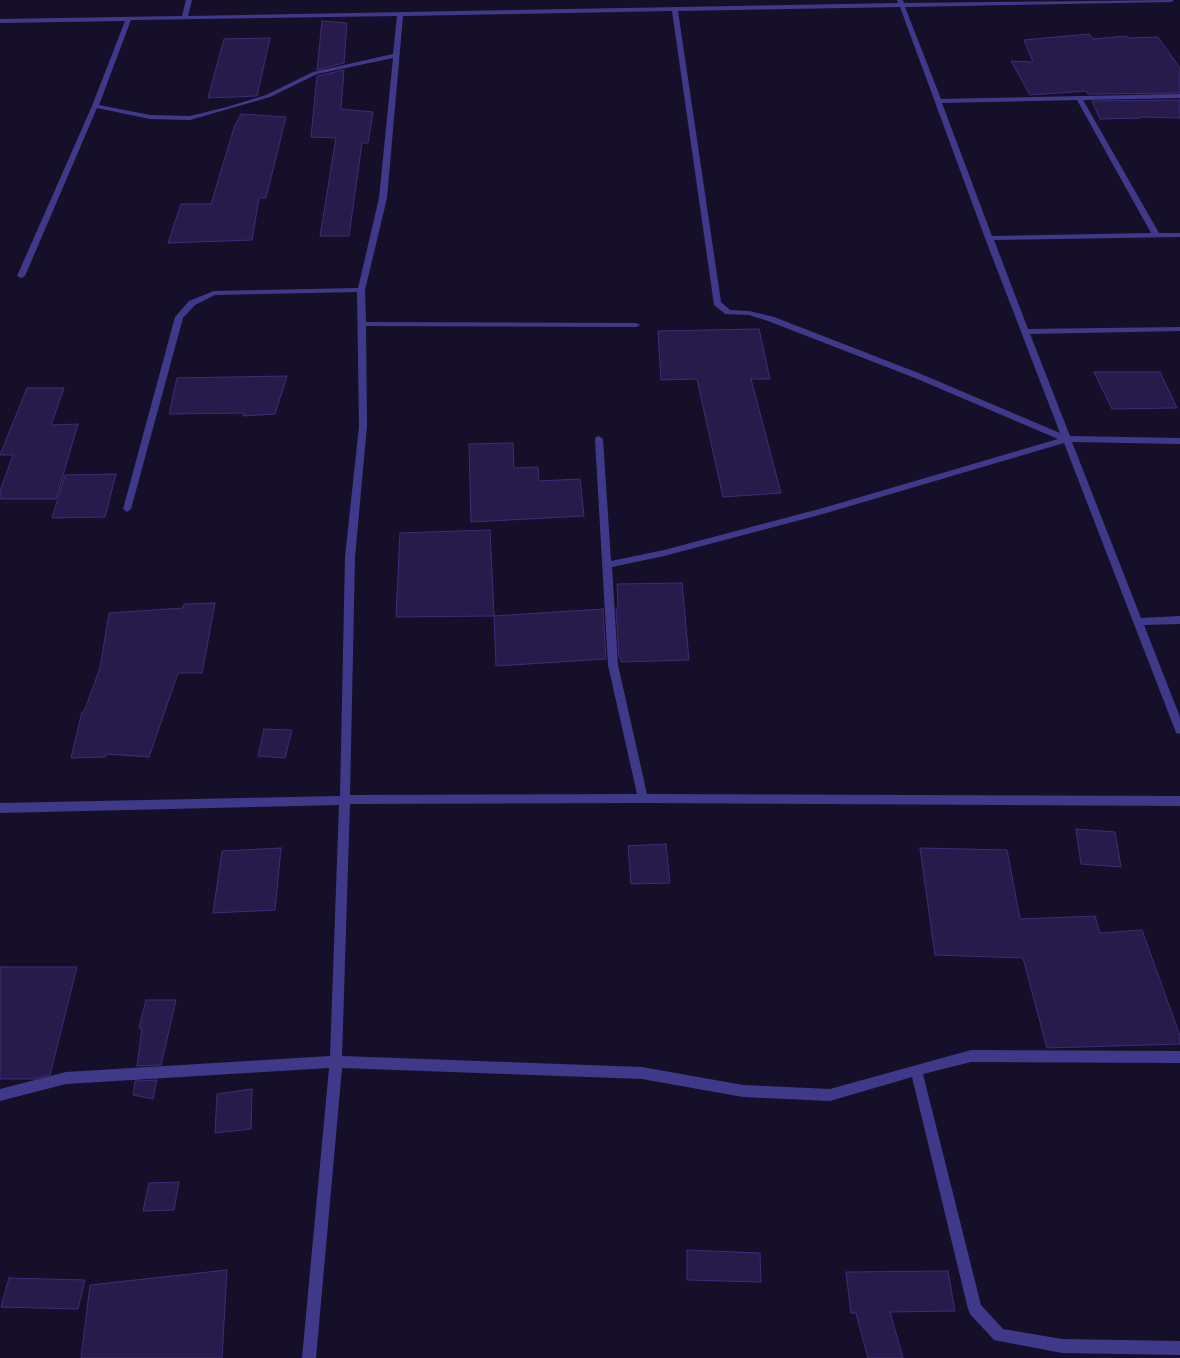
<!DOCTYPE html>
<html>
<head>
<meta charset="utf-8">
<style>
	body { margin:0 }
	canvas { display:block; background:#150f29 }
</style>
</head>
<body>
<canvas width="1180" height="1358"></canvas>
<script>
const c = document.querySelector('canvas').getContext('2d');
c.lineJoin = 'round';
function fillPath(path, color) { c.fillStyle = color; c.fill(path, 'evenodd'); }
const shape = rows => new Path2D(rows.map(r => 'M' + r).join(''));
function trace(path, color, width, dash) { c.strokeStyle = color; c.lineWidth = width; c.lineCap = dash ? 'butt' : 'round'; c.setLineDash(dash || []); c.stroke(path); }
const building = shape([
	[322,21,347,23,344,63,317,70,322,21],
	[1089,34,1093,39,1127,36,1129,38,1158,37,1180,68,1180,93,1088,94,1087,91,1030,95,1011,61,1033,62,1024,40,1089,34],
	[270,38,257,96,208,98,224,39,270,38],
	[344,70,341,109,373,112,368,143,362,143,349,236,320,236,336,138,311,137,317,76,344,70],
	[1180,100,1180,118,1141,117,1141,118,1100,119,1092,101,1180,100],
	[241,114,286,117,266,198,259,198,252,240,168,243,181,204,211,204,234,128,241,114],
	[759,329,770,379,751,379,781,493,723,497,697,379,661,380,658,331,759,329],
	[1094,372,1160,372,1177,408,1112,409,1094,372],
	[287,376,275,414,243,416,244,413,169,414,177,378,287,376],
	[27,388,64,388,51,425,78,424,56,499,0,499,0,491,13,455,0,455,27,388],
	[513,443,514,468,538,467,539,481,580,479,584,516,471,522,469,444,513,443],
	[116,474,105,517,52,518,65,475,116,474],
	[490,530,494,616,396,617,400,533,490,530],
	[682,583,689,660,621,662,621,658,619,658,616,609,618,608,617,584,682,583],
	[215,603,202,673,178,673,149,757,106,754,105,757,71,758,82,712,84,712,100,668,109,613,183,608,184,604,215,603],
	[603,609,606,659,496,666,494,616,603,609],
	[264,729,292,730,285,758,258,756,264,729],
	[1076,829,1115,832,1121,867,1081,864,1076,829],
	[666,844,670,883,631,884,628,846,666,844],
	[281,848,275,910,213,913,222,851,281,848],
	[920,848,1007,850,1020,919,1095,916,1100,933,1142,930,1180,1036,1180,1044,1047,1048,1023,958,935,955,920,848],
	[0,967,77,967,50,1075,35,1079,0,1079,0,967],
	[146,1000,176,1000,161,1065,137,1066,142,1028,139,1028,146,1000],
	[157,1080,153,1099,133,1095,135,1081,157,1080],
	[252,1089,251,1129,215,1133,217,1094,252,1089],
	[179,1182,174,1210,143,1211,149,1183,179,1182],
	[687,1250,760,1253,761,1282,687,1280,687,1250],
	[227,1270,222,1358,81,1358,90,1285,227,1270],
	[948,1271,955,1311,890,1312,903,1358,868,1358,856,1313,851,1313,846,1272,948,1271],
	[9,1278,85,1280,78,1309,1,1307,9,1278]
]);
fillPath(building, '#271b4b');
trace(building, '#3f2c78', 1);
fillPath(shape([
	[186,0,192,0,188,16,898,3,897,0,903,0,904,3,1174,0,1171,2,905,7,941,99,1180,94,1180,98,1083,100,1159,233,1180,233,1180,237,994,240,1028,329,1180,327,1180,331,1030,334,1070,436,1180,438,1180,444,1072,442,1141,618,1180,616,1180,624,1144,625,1180,717,1180,734,1176,733,1175,730,1064,443,823,514,664,556,612,567,618,665,647,794,1180,796,1180,806,643,803,350,804,342,1056,642,1067,743,1085,830,1089,971,1050,1180,1051,1180,1063,971,1062,923,1074,981,1305,1003,1329,1062,1339,1180,1341,1180,1355,1062,1353,994,1340,970,1314,968,1309,912,1077,830,1101,743,1097,642,1079,342,1068,316,1358,302,1358,329,1068,66,1084,0,1101,0,1089,66,1072,330,1056,339,805,0,813,0,803,340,796,345,557,359,426,357,292,215,295,195,305,183,318,131,509,127,512,123,509,175,317,189,301,214,291,358,288,379,198,393,58,317,74,270,97,190,120,150,119,97,108,25,276,21,278,17,276,92,106,125,21,0,23,0,19,182,16,186,0],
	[900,7,985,238,1060,433,921,374,774,317,749,311,730,310,721,302,678,11,900,7],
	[672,11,714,305,725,314,749,315,768,321,915,378,1058,439,823,508,664,550,611,561,603,439,599,436,596,437,595,439,608,665,637,794,350,795,355,557,367,426,366,326,636,327,640,325,636,323,366,322,365,290,387,198,403,16,672,11],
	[397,16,393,54,313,72,266,95,227,107,190,116,150,115,99,105,131,20,397,16],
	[1077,100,1151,233,992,236,942,103,1077,100]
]), '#40398a');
</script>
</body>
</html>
